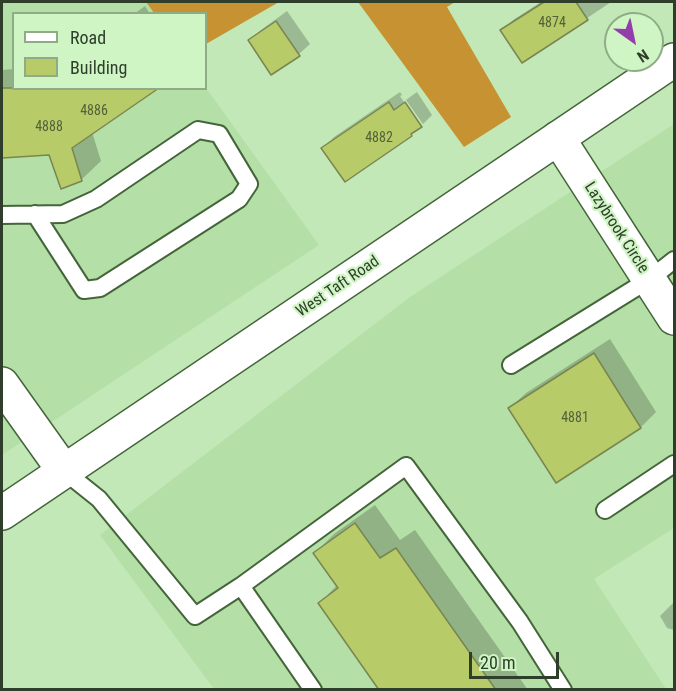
<!DOCTYPE html>
<html>
<head>
<meta charset="utf-8">
<style>
	body { margin:0 }
	#map { position:relative; width:676px; height:691px; overflow:hidden; background:#c2e8b7; font-family:"Roboto Condensed",sans-serif }
	canvas { display:block }
	.frame { position:absolute; inset:0; border:3px solid #2f3e2b; pointer-events:none }
	.legend { position:absolute; left:12px; top:12px; width:195px; height:78px; box-sizing:border-box; background:#cff5c4; border:2px solid #8fac87; margin:0; padding:8px 10px; list-style:none; font-size:18px; color:#2f3e2b }
	.legend li { display:flex; align-items:center; gap:12px; height:30px }
	.legend b { width:30px; border:2px solid #8fac87 }
	.north { position:absolute; left:604px; top:12px; width:60px; height:60px; box-sizing:border-box; background:#cff5c4; border:2px solid #8fac87; border-radius:50%; rotate:147deg; font-size:16px; font-weight:700; line-height:24px; text-align:center; color:#2f3e2b }
	.north::after { content:''; display:block; margin:auto; width:21px; height:27px; background:#943eab; clip-path:polygon(50% 0,100% 100%,50% 72%,0 100%) }
	.scale { position:absolute; left:469px; top:652px; width:90px; height:27px; box-sizing:border-box; border:3px solid #2f3e2b; border-top:0; padding-left:8px; font-size:18px; line-height:21px; white-space:nowrap; color:#2f3e2b; -webkit-text-stroke:4px #cff5c4; paint-order:stroke }
</style>
</head>
<body>
<div id="map">
<canvas width="676" height="691"></canvas>
<div class="frame"></div>
<ul class="legend">
<li><b style="height:8px;background:#fff"></b>Road</li>
<li><b style="height:16px;background:#b7cb69"></b>Building</li>
</ul>
<div class="north">N</div>
<div class="scale">20 m</div>
</div>
<script>
const c = document.querySelector('canvas').getContext('2d');
c.lineJoin = 'round';
function fillPath(path, color) { c.fillStyle = color; c.fill(path, 'evenodd'); }
const shape = rows => new Path2D(rows.map(r => 'M' + r).join(''));
function trace(path, color, width, dash) { c.strokeStyle = color; c.lineWidth = width; c.lineCap = dash ? 'butt' : 'round'; c.setLineDash(dash || []); c.stroke(path); }
function drawText(font, color, halo, rows, align = 'center') {
  c.font = font + ' "Roboto Condensed",sans-serif'; c.lineWidth = 4.5; c.setLineDash([]); c.textBaseline = 'middle'; c.strokeStyle = halo; c.fillStyle = color; for (const [text, x, y, turn = 0] of rows) {
    c.save(); c.translate(x, y); c.rotate((+turn || 0) * Math.PI / 180); c.textAlign = isNaN(turn) ? turn : align; if (halo) c.strokeText(text, 0, 0); c.fillText(text, 0, 0); c.restore();
  }
}
fillPath(shape([
	[2,2,146,2,154,13,14,14,14,88,206,88,319,245,2,455],
	[674,124,674,528,594,579,666,689,214,689,100,535,410,297]
]), '#b4dfa7');
fillPath(shape([
	[146,2,279,2,206,44,206,14,154,13],
	[358,2,455,2,447,7,511,117,464,147]
]), '#c79231');
fillPath(shape([
	[541,2,611,2,523,61,502,31,513,20],
	[145,6,150,14,134,14],
	[287,11,310,44,299,54,250,40,261,30],
	[14,69,14,88,92,132,101,161,81,180,51,153,2,156,2,70],
	[400,92,402,95,400,96,420,126,411,135,323,148,334,137],
	[417,92,432,115,423,124,406,100],
	[610,339,656,412,641,427,556,481,510,408,526,393],
	[375,505,400,540,415,530,528,690,381,690,320,603,337,585,315,553,334,534],
	[674,602,674,630,667,628,660,616]
]), '#0003');
const building = shape([
	[544,2,576,2,588,20,522,63,500,30,544,2],
	[276,21,300,56,271,75,248,40,276,21],
	[2,88,159,88,72,148,82,181,61,189,49,155,2,158,2,88],
	[389,102,394,110,405,102,422,127,411,134,412,136,345,182,321,148,389,102],
	[594,353,641,428,556,483,508,408,594,353],
	[355,523,380,558,396,548,496,690,379,690,318,603,338,588,313,553,355,523]
]);
fillPath(building, '#b7cb69');
trace(building, '#7a8650', 1.5);
const service = shape([
	[2,215,63,214,96,199,198,130,219,134,249,184,239,199,100,288,84,290,35,214],
	[511,365,650,279,674,260],
	[64,471,99,499,195,616,241,586,406,466,520,622,563,690],
	[605,510,674,464],
	[241,586,313,690]
]);
const minor = shape([
	[558,138,674,318],
	[2,384,64,471]
]);
const secondary = shape([
	[2,513,674,60]
]);
trace(service, '#44653a', 20);
trace(minor, '#44653a', 36);
trace(secondary, '#44653a', 36);
trace(service, '#fff', 16);
trace(minor, '#fff', 33);
trace(secondary, '#fff', 33);
drawText('14px', '#51613a', null, [
	["4874",552,23],
	["4886",94,111],
	["4888",49,127],
	["4882",379,138],
	["4881",575,418]
]);
drawText('16px', '#2f3e2b', '#cff5c4', [
	["Lazybrook Circle",616,228,57],
	["West Taft Road",338,287,-34]
]);
</script>
</body>
</html>
